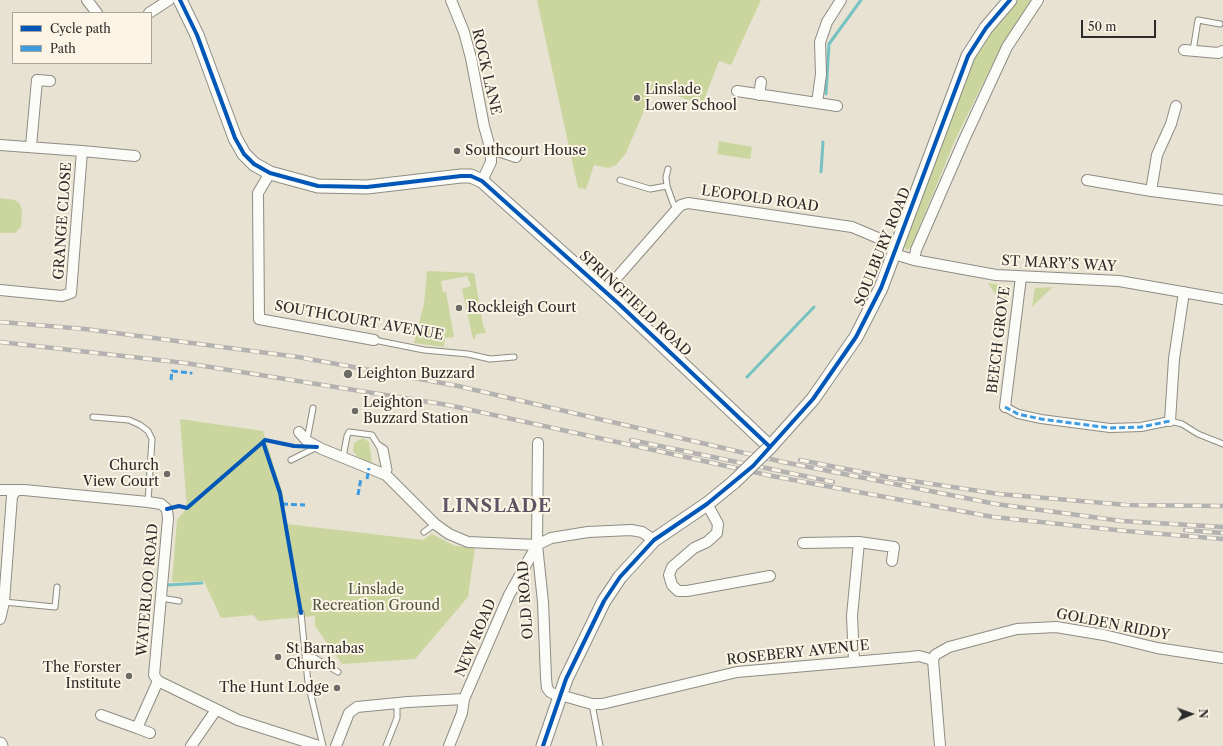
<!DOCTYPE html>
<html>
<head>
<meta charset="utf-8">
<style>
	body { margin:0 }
	#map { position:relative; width:1223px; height:746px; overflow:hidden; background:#e7e2d1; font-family:"Libre Caslon Text",serif }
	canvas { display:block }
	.legend { position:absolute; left:12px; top:12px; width:140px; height:52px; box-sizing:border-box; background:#fcf5e5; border:1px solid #a8a49b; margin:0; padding:5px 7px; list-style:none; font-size:12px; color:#2b2b2b }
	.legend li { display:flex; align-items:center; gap:8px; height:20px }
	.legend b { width:20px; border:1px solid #a8a49b }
	.north { position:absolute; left:1171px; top:694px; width:40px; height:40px; -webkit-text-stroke:3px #fcf5e5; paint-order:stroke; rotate:88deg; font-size:11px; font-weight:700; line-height:16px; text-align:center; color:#2b2b2b }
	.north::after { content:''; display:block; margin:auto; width:14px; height:18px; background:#2b2b2b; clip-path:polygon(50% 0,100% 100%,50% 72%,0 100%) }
	.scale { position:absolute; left:1081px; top:20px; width:75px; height:18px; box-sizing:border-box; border:2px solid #2b2b2b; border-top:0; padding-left:5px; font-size:12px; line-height:14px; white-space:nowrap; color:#2b2b2b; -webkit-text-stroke:3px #fcf5e5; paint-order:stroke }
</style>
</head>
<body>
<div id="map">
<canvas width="1223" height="746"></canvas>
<ul class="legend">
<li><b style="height:5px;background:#0057b8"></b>Cycle path</li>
<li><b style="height:5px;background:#3d9ce1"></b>Path</li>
</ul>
<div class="north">N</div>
<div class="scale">50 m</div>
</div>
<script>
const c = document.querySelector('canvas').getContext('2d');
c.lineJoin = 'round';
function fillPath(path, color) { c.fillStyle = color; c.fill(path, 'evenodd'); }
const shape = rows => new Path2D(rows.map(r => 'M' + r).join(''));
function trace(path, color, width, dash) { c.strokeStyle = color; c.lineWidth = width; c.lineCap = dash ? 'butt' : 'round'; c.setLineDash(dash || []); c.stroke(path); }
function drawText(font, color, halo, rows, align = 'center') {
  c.font = font + ' "Libre Caslon Text",serif'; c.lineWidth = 4; c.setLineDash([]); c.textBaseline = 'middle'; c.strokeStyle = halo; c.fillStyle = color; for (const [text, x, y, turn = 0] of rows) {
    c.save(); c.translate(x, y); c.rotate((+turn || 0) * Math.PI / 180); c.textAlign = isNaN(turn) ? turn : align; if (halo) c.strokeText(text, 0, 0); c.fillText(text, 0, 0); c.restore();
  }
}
fillPath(shape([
	[537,0,761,0,731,65,719,61,702,105,654,87,626,153,616,165,608,168,594,165,586,189,578,188],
	[1013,0,1031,0,993,63,955,140,911,247,907,250,903,246,972,59],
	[719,141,752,147,750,159,717,154],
	[0,198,15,200,20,204,22,212,21,227,15,233,0,233],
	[427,271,474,273,483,325,486,333,476,334,475,339,473,339,462,289,471,286,467,276,441,281,443,293,446,292,454,337,445,338,444,347,414,343,424,304],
	[988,283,1008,286,1005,309,1001,302],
	[1053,287,1042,297,1032,307,1035,288],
	[180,419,263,431,283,494,287,524,423,540,432,534,455,546,475,547,468,597,415,659,342,664,315,626,315,616,259,621,253,615,221,618,204,581,172,582,177,520,187,508],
	[363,438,369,442,372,463,359,458,353,451,354,443]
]), '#cad69d');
trace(shape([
	[826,94,829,44,861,0],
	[821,172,823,142],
	[747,377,814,307],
	[168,585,202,583]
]), '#76c2c3', 3);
const service = shape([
	[1193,51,1198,20,1220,24],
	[668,169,666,177,667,186,673,203,677,209],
	[620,180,650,189,667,186],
	[374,340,424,350,468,354,490,359,514,357],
	[93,417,129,420,140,425,148,431,152,439,148,502],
	[1170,421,1182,424,1198,434,1223,444],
	[307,440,313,408],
	[379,445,385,449,389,470,386,475],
	[343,457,347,436,349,432,372,435,380,448,386,475],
	[291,460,317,447],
	[424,532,435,524],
	[161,598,179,601],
	[4,602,55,607,57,587],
	[301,613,308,683,323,746],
	[305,657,313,657,338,672],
	[592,704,600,746],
	[386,746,397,718,397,703]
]);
const pedestrian = shape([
	[1005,407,1018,414,1041,419,1110,428,1141,427,1170,421]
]);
const minor = shape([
	[87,0,97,13],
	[451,0,464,32,471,58,484,126,491,151,491,162,482,181],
	[149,13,169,0],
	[1184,50,1218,53,1223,51],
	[737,91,837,106],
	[759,95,761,82],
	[817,103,821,74,820,42,827,22,841,0],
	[0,145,82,151,71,293,62,296,0,290],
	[31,146,37,80,50,81],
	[82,151,135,156],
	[491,151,495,150,516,157],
	[270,173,258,193,259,319,374,340],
	[1087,180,1151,191,1223,200],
	[1151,191,1157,155,1171,124,1176,106],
	[894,254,914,260,996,275,1119,281,1223,299],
	[914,260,916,250,963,142,1007,47,1038,0],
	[605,291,677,209,681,205,688,203,852,227,897,246],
	[1005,407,1021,277],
	[1170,421,1174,359,1184,292],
	[299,432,307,441,322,449,386,475,435,524,449,534,468,542,537,545,551,538,588,532,631,530,642,532,654,540],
	[538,443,537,545,543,602,546,678,547,688,550,692,560,697],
	[0,490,24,490,148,502,161,504,167,509,168,519,154,675,158,681],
	[707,504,718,524,717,533,707,542,694,548,672,567,669,575,672,585,678,591,687,591,770,576],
	[803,543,859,542,894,547,892,561],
	[0,619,4,602,12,496,16,491],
	[854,661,852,616,859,542],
	[158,681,238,720,319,746],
	[560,695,592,704,602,704,737,672,910,657,919,656,933,660],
	[101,715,137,728,158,681],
	[137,728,150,733],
	[191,746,216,710],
	[336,746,349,713,357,707,408,702,464,699],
	[449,746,462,713,464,699,509,595,537,545],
	[940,746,933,660,935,655,949,647,1017,629,1056,627,1104,635,1157,648,1223,658]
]);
const tertiary = shape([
	[180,0,197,35,235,138,244,154,254,164,270,173,318,186,367,187,461,176,471,176,482,181,619,304,770,447,813,399,856,337,881,288,968,56,986,28,1010,0],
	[0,744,1,746],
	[543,746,566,679,604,601,620,577,654,540,707,504,734,482]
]);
trace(service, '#8e8c84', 7);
trace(pedestrian, '#8e8c84', 10);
trace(minor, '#8e8c84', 12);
trace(tertiary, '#8e8c84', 15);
trace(service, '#fbfbf8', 5);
trace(pedestrian, '#fbfbf8', 8);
trace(minor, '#fbfbf8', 10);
trace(tertiary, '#fbfbf8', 13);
const rail = shape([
	[0,322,85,329,298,357,458,386,783,462,996,504,1122,521,1223,527],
	[0,342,185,363,448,405,772,476,993,517,1126,531,1223,539],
	[631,440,833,482],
	[800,460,892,478,999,494,1127,505,1223,506],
	[1185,530,1223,533]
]);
trace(rail, '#b3b2b0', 4.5);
trace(rail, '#fcf5e5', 3, [9]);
const tertiaryBridge = shape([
	[734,482,770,447]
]);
trace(tertiaryBridge, '#8e8c84', 15, []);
trace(tertiaryBridge, '#fbfbf8', 13);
trace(shape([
	[171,380,172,371,191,373,191,372],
	[1005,407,1018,414,1041,419,1110,428,1141,427,1170,421],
	[367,479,369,468],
	[358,495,361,478],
	[282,504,305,505]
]), '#3d9ce1', 3, [6, 3]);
trace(shape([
	[180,0,197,35,235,138,244,154,254,164,270,173,318,186,367,187,461,176,471,176,482,181,619,304,770,447],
	[167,509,179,506,187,508,263,442],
	[301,613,280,493,263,442,265,440,294,446,317,447],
	[543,746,566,679,604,601,620,577,654,540,707,504,753,466,813,399,856,337,881,288,968,56,986,28,1010,0]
]), '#0057b8', 4);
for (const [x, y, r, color] of [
	[637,98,4,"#6d6b65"],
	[457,151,4,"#6d6b65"],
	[459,308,4,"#6d6b65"],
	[348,374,5,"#6d6b65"],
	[355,411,4,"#6d6b65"],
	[167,474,4,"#6d6b65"],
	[278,657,4,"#6d6b65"],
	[129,676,4,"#6d6b65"],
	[337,688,4,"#6d6b65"]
]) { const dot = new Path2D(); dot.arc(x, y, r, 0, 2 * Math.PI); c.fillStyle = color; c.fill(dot); trace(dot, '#fcf5e5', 1.5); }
drawText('14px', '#2b2b2b', '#fcf5e5', [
	["ROCK LANE",486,72,77],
	["LEOPOLD ROAD",760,199,8],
	["GRANGE CLOSE",63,221,-86],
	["SOULBURY ROAD",883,247,-68],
	["ST MARY'S WAY",1059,264,3],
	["SPRINGFIELD ROAD",635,304,43],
	["SOUTHCOURT AVENUE",359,321,10],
	["BEECH GROVE",999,340,-83],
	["WATERLOO ROAD",148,590,-85],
	["OLD ROAD",526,600,-94],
	["GOLDEN RIDDY",1113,625,11],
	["NEW ROAD",476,638,-67],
	["ROSEBERY AVENUE",798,653,-6]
]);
drawText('14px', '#2b2b2b', '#fcf5e5', [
	["Linslade",645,90],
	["Lower School",645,106],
	["Southcourt House",465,151],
	["Rockleigh Court",467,308],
	["Leighton Buzzard",357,374],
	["Leighton",363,403],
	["Buzzard Station",363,419],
	["Church",159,466,"right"],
	["View Court",159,482,"right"],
	["St Barnabas",286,649],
	["Church",286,665],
	["The Forster",121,668,"right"],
	["Institute",121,684,"right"],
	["The Hunt Lodge",329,688,"right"]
], 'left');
drawText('14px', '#4d543d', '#fcf5e5', [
	["Linslade",376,590],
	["Recreation Ground",376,606]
]);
c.letterSpacing = '1px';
drawText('bold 18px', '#5d5464', '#fcf5e5', [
	["LINSLADE",497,507]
]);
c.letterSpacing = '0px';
</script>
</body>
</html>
